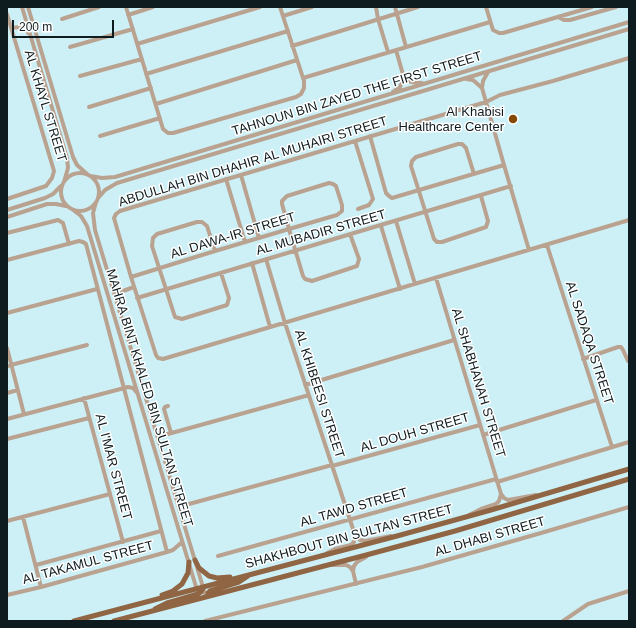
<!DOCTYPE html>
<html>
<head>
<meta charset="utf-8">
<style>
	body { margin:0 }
	#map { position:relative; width:636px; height:628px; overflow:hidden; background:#cdf0f7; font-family:Helvetica,sans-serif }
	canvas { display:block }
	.frame { position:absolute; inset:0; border:8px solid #0f1c1f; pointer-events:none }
	.scale { position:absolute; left:12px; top:20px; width:102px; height:18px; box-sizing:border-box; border:2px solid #0f1c1f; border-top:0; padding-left:5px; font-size:12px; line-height:14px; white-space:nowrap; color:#0f1c1f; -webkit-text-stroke:3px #fff; paint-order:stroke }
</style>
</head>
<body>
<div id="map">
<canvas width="636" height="628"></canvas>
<div class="frame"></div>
<div class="scale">200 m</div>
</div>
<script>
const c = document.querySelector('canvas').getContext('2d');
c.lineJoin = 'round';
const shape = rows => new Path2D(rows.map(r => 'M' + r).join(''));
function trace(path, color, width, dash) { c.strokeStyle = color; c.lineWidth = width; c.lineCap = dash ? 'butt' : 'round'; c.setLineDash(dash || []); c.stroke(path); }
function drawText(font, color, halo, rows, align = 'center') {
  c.font = font + ' Helvetica,sans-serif'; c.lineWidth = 3; c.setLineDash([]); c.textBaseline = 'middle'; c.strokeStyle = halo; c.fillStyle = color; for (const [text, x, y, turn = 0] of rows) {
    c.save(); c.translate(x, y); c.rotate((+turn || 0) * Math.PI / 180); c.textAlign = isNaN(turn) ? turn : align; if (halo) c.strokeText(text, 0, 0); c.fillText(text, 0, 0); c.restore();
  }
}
trace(shape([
	[22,7,67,158,68,168,64,182],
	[28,7,73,157,77,165,87,174],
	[126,7,163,129,168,133,173,133,296,97,301,94,304,88,304,81,280,7],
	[376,7,378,19,388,52],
	[395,7,406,47],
	[486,7,493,30,499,33,503,33,592,7],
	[7,14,54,171,52,178,46,186,7,199],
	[128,15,153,7],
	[283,16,312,7],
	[558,17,564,20,570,20,616,7],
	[62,19,99,7],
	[11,28,20,27,26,30,28,33],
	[137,44,260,7],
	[292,46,418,7],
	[70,47,133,29],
	[629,58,553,81,500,95,486,102,120,211,116,214,114,218,131,277,156,355,158,358,163,359,629,220],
	[488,72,483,81,482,88,504,165,529,250],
	[146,74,288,31],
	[404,75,411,82,422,83],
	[80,76,142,59],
	[303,78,490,22],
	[466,79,473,80,482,88],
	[393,92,400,87,404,78,396,50],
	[156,104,297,60],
	[89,107,151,88],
	[100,136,160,118],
	[370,136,386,193,389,196,392,198,504,165],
	[355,141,373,199,369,205,358,209],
	'61 192a19 19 0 1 1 38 0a19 19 0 1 1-38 0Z',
	[474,174,466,148,462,144,458,144,416,157,412,161,411,166,434,239,437,242,442,242,486,227,488,221,481,196],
	[241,175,259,238],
	[90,176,102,178,115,177,629,22],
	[226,179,245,242],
	[99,197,105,190,117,183,629,29],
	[96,202,93,213,95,230,206,597],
	[72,209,81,216,87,226,197,590],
	[7,210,45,198,53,194,61,186],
	[7,217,47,204,56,204,66,206],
	[396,221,415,284],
	[381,226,400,289],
	[7,233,58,220,63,223,69,244],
	[547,245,612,447],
	[215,251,207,226,202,222,197,222,157,234,153,238,152,246,175,317,182,319,227,305,229,298,221,273],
	[266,259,285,323,355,535,360,540,365,541,391,536],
	[7,260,79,241,83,242,86,244,167,552],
	[252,263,270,327],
	[131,277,215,251,289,229,337,215,342,211,342,205,336,186,333,184,329,183,287,196,282,201,282,204,289,229,303,276,305,279,312,281,357,266,359,259,350,234],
	[436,278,501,494,504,498,508,500,536,495],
	[137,298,511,186],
	[116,299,123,291,134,287],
	[7,313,97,289],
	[7,348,24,414],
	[583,359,618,347,621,347,623,350,628,361],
	[7,366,87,345],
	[305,385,454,340],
	[7,393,18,390],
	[84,398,123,542],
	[168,406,165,407,164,409,171,433],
	[7,419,128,387,133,388,138,394],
	[156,430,163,434,168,434,309,395],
	[483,435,596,400],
	[7,439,89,418],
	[332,466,480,425],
	[497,482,629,442],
	[177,502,189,504,332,465],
	[469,515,481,509,496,504,499,501,501,494],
	[23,517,41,587],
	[7,521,110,494],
	[327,553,335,549,351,545,354,542,355,535],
	[218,556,496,479],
	[36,565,161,531],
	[331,565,346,565,350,567,353,571],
	[356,584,353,571,354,566,357,562,366,557],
	[7,595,41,587,167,552,173,550,182,542],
	[205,621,422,567,541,533,629,507],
	[563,621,588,604,629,591]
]), '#b9a28f', 4);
trace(shape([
	[195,560,199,568,209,576,217,578,230,577],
	[162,595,173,591,182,584,188,573,189,562],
	[208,596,208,593,210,591,239,582,248,576],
	[155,609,167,603,198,594,201,592,203,588],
	[74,621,397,536,491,510,629,469],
	[114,621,370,554,455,531,629,479]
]), '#8f6543', 5);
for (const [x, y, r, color] of [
	[513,119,5,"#834801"]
]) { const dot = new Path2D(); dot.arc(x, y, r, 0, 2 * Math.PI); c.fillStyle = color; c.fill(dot); trace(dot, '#fff', 1.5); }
drawText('13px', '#0f1c1f', '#fff', [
	["TAHNOUN BIN ZAYED THE FIRST STREET",357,94,-17],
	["AL KHAYL STREET",45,106,73],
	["ABDULLAH BIN DHAHIR AL MUHAIRI STREET",253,162,-17],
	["AL MUBADIR STREET",321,233,-16],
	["AL DAWA-IR STREET",233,236,-17],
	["AL SADAQA STREET",589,343,72],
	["AL SHABHANAH STREET",478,383,73],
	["AL KHIBEESI STREET",319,394,72],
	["MAHRA BINT KHALED BIN SULTAN STREET",149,398,73],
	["AL DOUH STREET",415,433,-16],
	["AL I'MAR STREET",113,467,75],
	["AL TAWD STREET",354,508,-16],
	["SHAKHBOUT BIN SULTAN STREET",349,537,-15],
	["AL DHABI STREET",490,537,-16],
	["AL TAKAMUL STREET",88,563,-15]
]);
drawText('13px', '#0f1c1f', '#fff', [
	["Al Khabisi",504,112],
	["Healthcare Center",504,127]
], 'right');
</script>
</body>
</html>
